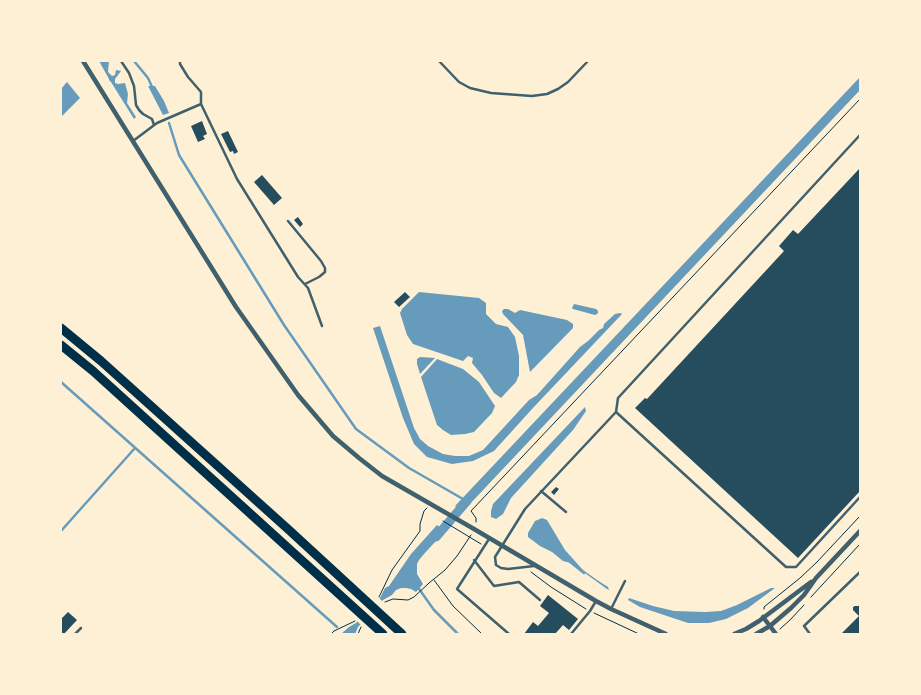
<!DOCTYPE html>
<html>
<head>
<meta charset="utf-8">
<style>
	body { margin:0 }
	#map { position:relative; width:921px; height:695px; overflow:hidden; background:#fdf0d5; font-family:Figtree,sans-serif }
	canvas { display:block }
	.frame { position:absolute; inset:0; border:62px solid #fdf0d5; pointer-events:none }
</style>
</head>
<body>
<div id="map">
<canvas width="921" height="695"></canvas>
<div class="frame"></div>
</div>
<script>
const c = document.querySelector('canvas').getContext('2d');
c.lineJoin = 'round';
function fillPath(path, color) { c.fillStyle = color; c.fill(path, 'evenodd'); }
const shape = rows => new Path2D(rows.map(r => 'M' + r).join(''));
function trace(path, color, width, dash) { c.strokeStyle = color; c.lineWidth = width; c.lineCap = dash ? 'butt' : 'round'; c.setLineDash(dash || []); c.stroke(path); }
fillPath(shape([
	[99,61,109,61,108,72,112,76,115,75,116,70,121,71,115,79,115,83,118,84,125,83,128,94,127,103,136,117,134,119,111,82,109,80,109,79],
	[860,77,860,90,468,506,463,511,455,506],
	[67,82,80,98,61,117,61,89],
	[148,86,155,86,164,101,169,113,163,115],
	[419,292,479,298,486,303,486,314,496,324,508,327,515,337,519,356,519,375,516,382,501,398,494,393,482,375,472,363,473,358,468,356,463,361,413,344,407,335,400,313,402,309],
	[574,304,596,309,598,311,598,313,597,314,595,315,573,309,572,308],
	[504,309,508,309,515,313,520,310,567,320,573,324,573,328,530,372,523,335,503,314,502,311],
	[620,313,622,314,532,409,494,451,473,461,452,464,427,457,414,444,403,418,373,328,380,326,414,428,420,439,428,446,443,454,455,456,469,456,483,450,529,400,537,395,580,347,588,341,599,330,603,328,604,324,615,314],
	[420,357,435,358,420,374,417,364,417,359],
	[437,359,463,369,479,382,495,406,492,413,474,432,465,434,451,435,443,430,437,425,421,377],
	[585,407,586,411,573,430,511,498,503,514,496,519,491,517,491,511,493,504],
	[542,518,547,520,565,550,583,570,597,580,608,587,609,590,607,589,571,563,563,561,552,552,540,546,528,537,528,533,535,521],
	[437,525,445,531,424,554,419,560,417,564,417,574,423,584,416,592,411,589,406,588,401,588,396,590,392,595,383,600,358,627,355,634,341,634,349,627,356,623,380,598,385,588,389,586,411,554],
	[771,588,775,588,748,608,726,619,709,623,688,623,640,607,628,600,629,598,653,606,674,611,705,612,721,611,737,605]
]), '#669bbc');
fillPath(shape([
	[378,597,384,603,362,626,356,620]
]), '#fdf0d5');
trace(shape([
	[134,61,148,78,153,89],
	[169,123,179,155,284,325,356,429,409,468,463,499],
	[61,382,337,627],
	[61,531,135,448],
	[569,561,584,573],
	[417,586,434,610,458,634]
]), '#669bbc', 2.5);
trace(shape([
	[436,537,467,501]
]), '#669bbc', 9);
fillPath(shape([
	[202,121,207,134,203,136,205,139,198,142,191,126],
	[228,131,238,152,234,154,233,151,230,152,221,134],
	[860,168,860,491,798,558,635,408,645,398,647,399,784,251,779,246,793,230,798,234],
	[262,175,282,198,274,205,254,182],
	[298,217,303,224,300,227,294,220],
	[405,292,410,297,399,307,394,302],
	[556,487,559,489,554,495,551,492],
	[548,595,578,619,569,630,563,625,555,634,524,634,533,622,538,626,549,613,540,606],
	[855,606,860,606,860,634,841,634,859,616,853,610,853,607],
	[68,612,77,620,64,634,61,634,61,619]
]), '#264d5e');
trace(shape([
	[443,521,481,544],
	[476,522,476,518,471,511,860,99],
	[531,572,551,587,586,609],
	[434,580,453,606,482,634],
	[379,597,392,570,420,531,420,524,424,511,427,508],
	[811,597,860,544],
	[385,602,393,599,408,600,414,597,429,583,445,570,457,556,471,535],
	[764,609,764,607,800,578,817,562,860,516],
	[594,613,639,634],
	[780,629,790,620,804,605],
	[331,634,334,631,355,621],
	[358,634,361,627]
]), '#003049', 1);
trace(shape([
	[121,61,129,73,134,86,136,105,139,110,143,114,152,119,154,125],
	[180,61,180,64,188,77,201,92,201,104,237,179,298,277,308,288,322,326],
	[439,61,459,82,470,88,491,93,532,96,547,94,558,89,568,82,588,61],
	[860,135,618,398,616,412,786,567,796,567,860,497],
	[133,141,157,123,201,104],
	[288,221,321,261,325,268,325,272,319,277,305,284],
	[541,491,566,512],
	[489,539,457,589,509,634],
	[474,560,494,586,519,582,540,600],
	[534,566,508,569,501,568,496,565,495,557,525,509,616,412],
	[611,609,625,581],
	[75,634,81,628],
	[571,634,590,611,596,601],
	[810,634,804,626,860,572]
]), '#3f606c', 2.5);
trace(shape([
	[83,61,236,307,298,395,333,436,359,458,382,476,474,529,596,601,611,609,666,634],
	[763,617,776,634],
	[734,634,746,629,759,621,811,582],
	[756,634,770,626,791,608,804,595,816,578,860,531]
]), '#3f606c', 4.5);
trace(shape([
	[61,328,101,361,289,530,402,634],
	[61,345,93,371,383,634]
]), '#003049', 9);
</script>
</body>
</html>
